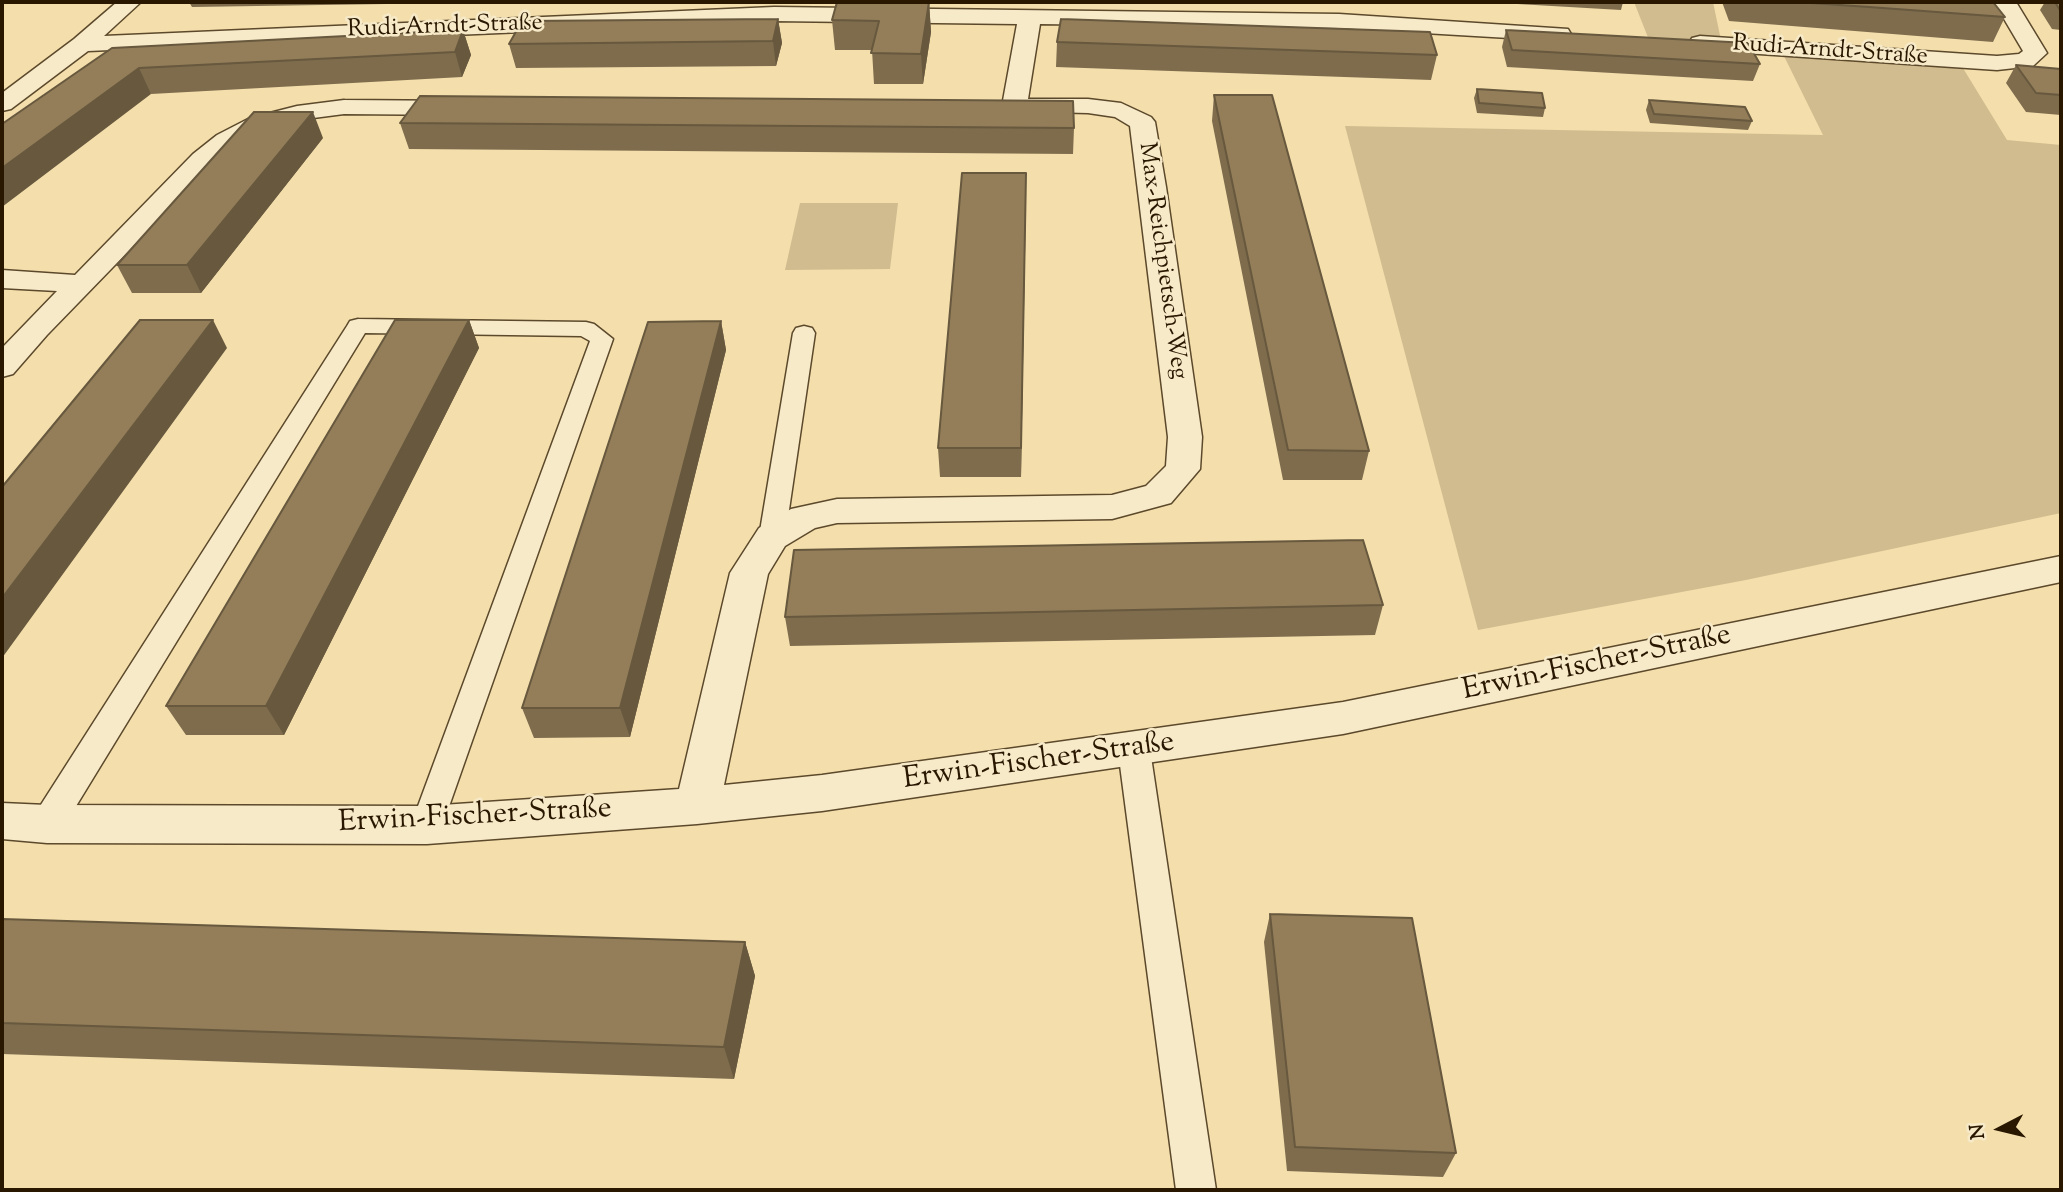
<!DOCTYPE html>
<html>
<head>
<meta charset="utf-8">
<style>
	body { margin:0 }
	#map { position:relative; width:2063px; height:1192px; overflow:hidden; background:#f3deac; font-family:"Sorts Mill Goudy",serif }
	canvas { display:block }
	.frame { position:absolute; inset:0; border:4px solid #2a1700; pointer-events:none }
	.north { position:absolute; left:1965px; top:1094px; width:70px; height:70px; -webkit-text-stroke:5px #f7eac9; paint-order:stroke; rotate:263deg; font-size:19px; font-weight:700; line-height:28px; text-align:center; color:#2a1700 }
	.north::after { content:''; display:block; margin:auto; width:24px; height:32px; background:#2a1700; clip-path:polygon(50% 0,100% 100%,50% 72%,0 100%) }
</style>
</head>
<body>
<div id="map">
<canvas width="2063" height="1192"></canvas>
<div class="frame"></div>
<div class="north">N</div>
</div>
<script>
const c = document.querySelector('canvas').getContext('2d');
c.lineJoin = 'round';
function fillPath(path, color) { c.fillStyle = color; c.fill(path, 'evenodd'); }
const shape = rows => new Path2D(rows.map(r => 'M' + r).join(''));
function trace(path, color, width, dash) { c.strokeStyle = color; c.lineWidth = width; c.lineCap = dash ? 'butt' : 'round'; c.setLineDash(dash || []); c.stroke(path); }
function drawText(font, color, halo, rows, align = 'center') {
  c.font = font + ' "Sorts Mill Goudy",serif'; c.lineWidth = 5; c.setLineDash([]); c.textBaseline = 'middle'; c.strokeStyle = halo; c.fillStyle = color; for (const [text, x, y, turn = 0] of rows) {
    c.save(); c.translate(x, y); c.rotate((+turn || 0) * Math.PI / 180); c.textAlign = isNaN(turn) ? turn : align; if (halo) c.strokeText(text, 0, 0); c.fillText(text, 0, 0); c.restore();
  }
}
fillPath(shape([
	[1634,2,1713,2,1722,45,1649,40],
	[1780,48,1958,60,2007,140,2061,145,2061,513,1746,580,1478,630,1345,126,1823,135],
	[800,203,898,203,890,269,785,270]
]), '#d1bc8f');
const lane = shape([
	[358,319,586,322,594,324,613,339,439,835,427,839,415,835,411,825,590,341,581,336,365,333,59,834,47,837,35,834,31,824,35,814,347,326,350,321,358,319],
	[804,326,812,328,815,333,785,537,781,543,772,546,763,543,759,537,793,333,796,328,804,326],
	[1134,738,1145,741,1150,750,1216,1190,1176,1190,1118,750,1123,741,1134,738]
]);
const street = shape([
	[117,2,141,2,104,36,774,7,1339,14,1568,29,1571,34,1568,39,1560,41,1339,28,1040,24,1028,99,1088,99,1121,103,1151,117,1155,122,1166,187,1202,437,1200,469,1171,503,1112,519,837,523,815,528,785,546,768,574,724,785,822,775,1343,702,2061,556,2061,582,1343,734,822,811,697,824,427,844,47,843,2,839,2,803,47,805,427,806,679,789,730,573,759,528,791,509,837,499,1112,495,1146,486,1166,466,1168,437,1130,126,1115,117,1088,113,1005,111,1002,106,1017,24,774,21,88,51,11,109,2,111,2,93,74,39,117,2],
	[1994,2,2016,2,2047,53,2033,66,1997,70,1700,50,1692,48,1689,43,1692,38,1700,36,1997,56,2019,54,2023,51,1994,2],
	[344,100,465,101,474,103,477,108,474,113,465,115,344,114,298,120,268,128,235,145,211,166,47,335,13,374,2,377,2,348,57,291,2,288,2,270,75,275,193,154,217,135,250,118,297,106,344,100]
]);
trace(lane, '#5c492b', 3);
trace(street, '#5c492b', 3);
fillPath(lane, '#f7eac9');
fillPath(street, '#f7eac9');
fillPath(shape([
	[189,2,452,2,451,3,192,7],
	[929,2,931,32,923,84,874,84,872,50,835,50,832,20],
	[1266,2,1295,2,1295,3],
	[1483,2,1623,2,1621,10],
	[1722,2,1993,2,2005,17,1993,42,1729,21],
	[2045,2,2061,2,2061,30,2052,29,2040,10],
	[778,19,782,43,776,66,516,68,509,44],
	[463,30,471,55,462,77,151,94,112,48],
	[1506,30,1760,64,1753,81,1507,67,1502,47],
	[1057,42,1437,55,1431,80,1056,67],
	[2016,65,2061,69,2061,115,2026,112,2006,83],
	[1477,89,1545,108,1543,117,1477,113,1474,98],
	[1214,95,1369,451,1362,480,1283,480,1212,121],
	[1649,100,1752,121,1748,130,1650,123,1646,110],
	[400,123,1074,128,1073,154,409,149],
	[323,138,201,293,132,293,117,265],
	[1026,173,1021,477,940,477,938,448],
	[469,320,479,348,284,735,186,735,166,706],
	[721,321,726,350,630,737,534,738,522,708],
	[1383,605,1375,635,790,646,785,617],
	[1270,914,1456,1153,1443,1177,1287,1171,1264,942],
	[2,919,745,942,755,976,734,1079,2,1054]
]), '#7e6c4d');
fillPath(shape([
	[929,2,931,32,923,84,921,54],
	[778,19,782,43,776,66,773,41],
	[463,30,471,55,462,77,455,52],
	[139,68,151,94,2,207,2,168],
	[313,112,323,138,201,293,187,265],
	[1026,173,1026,200,1021,477,1021,448],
	[213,320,227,348,2,658,2,598],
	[469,320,479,348,284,735,266,706],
	[721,321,726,350,630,737,620,708],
	[745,942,755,976,734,1079,724,1047]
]), '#67583e');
const building = shape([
	[837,2,929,2,921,54,871,53,879,21,832,20,837,2],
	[1796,2,1993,2,2005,17,1869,7,1796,2],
	[2055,2,2061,2,2061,12,2055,2],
	[778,19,773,41,509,44,522,21,778,19],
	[1061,19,1430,32,1437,55,1057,42,1061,19],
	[463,30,455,52,139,68,2,168,2,124,112,48,463,30],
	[1506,30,1748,43,1760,64,1512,50,1506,30],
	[2016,65,2061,69,2061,95,2036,93,2016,65],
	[1477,89,1542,93,1545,108,1479,103,1477,89],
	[1214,95,1272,95,1369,451,1288,450,1214,95],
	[420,96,1073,101,1074,128,400,123,420,96],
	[1649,100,1745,107,1752,121,1654,114,1649,100],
	[254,112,313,112,187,265,117,265,254,112],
	[962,173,1026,173,1021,448,938,448,962,173],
	[140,320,213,320,2,598,2,487,140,320],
	[395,320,469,320,266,706,166,706,395,320],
	[721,321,620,708,522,708,648,322,721,321],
	[1363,540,1383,605,785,617,794,550,1363,540],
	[1270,914,1412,918,1456,1153,1295,1147,1270,914],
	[2,919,745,942,724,1047,2,1023,2,919]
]);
fillPath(building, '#937e59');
trace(building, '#67583e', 2);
drawText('24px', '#2a1700', '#f7eac9', [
	["Rudi-Arndt-Straße",445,28,-2],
	["Rudi-Arndt-Straße",1830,52,4],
	["Max-Reichpietsch-Weg",1161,261,82]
]);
drawText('30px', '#2a1700', '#f7eac9', [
	["Erwin-Fischer-Straße",1597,665,-12],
	["Erwin-Fischer-Straße",1039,763,-8],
	["Erwin-Fischer-Straße",475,818,-3]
]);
</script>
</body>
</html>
